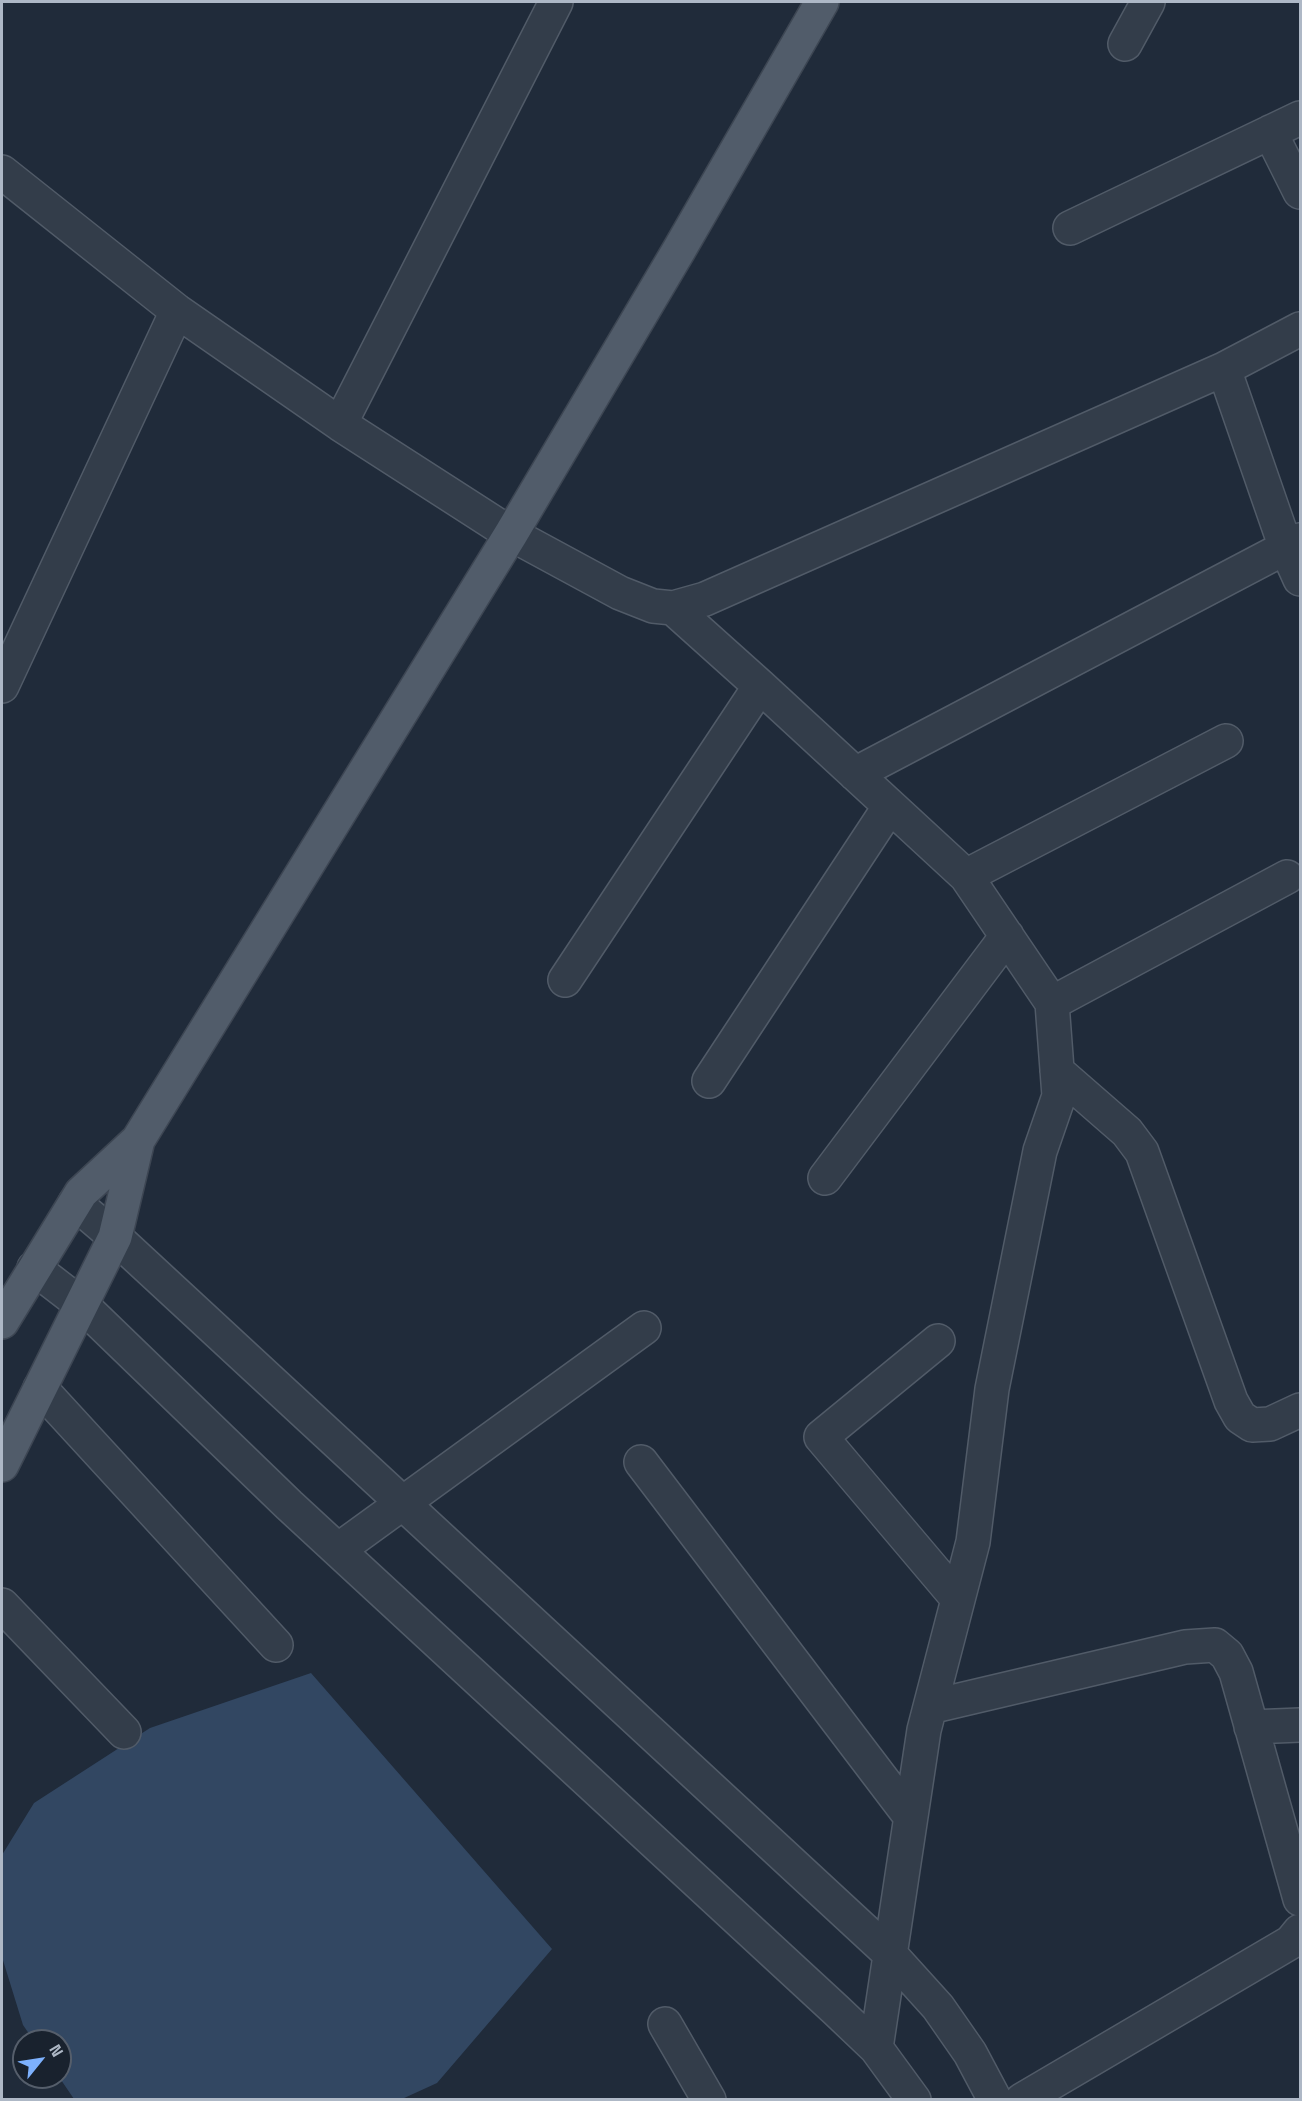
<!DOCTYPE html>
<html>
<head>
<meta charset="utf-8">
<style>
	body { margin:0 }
	#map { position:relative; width:1302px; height:2101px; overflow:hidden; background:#202b3a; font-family:"Space Grotesk",sans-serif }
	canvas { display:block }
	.frame { position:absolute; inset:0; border:3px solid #aeb8c6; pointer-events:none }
	.north { position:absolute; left:12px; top:2029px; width:60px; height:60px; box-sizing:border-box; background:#19222e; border:2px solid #555e6b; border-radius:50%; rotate:60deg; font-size:16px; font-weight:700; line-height:24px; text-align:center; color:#aeb8c6 }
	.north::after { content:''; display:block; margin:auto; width:21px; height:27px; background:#7db1fd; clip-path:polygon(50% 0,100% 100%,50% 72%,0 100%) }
</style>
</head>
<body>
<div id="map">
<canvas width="1302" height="2101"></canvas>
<div class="frame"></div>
<div class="north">N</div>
</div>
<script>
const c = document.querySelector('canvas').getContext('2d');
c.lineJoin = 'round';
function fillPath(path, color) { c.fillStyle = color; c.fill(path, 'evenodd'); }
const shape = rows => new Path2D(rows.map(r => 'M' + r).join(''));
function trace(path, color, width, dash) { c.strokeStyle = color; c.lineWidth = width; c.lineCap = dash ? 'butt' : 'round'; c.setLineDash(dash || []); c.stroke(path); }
fillPath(shape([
	[311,1673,552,1949,437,2083,402,2099,74,2099,59,2077,60,2041,34,2041,23,2025,2,1957,2,1855,34,1803,150,1728]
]), '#324762');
const minor = shape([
	[1125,44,1148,2],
	[1270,132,1300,192],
	[2,172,177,311,340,424,511,534,620,593,653,606,673,608,705,599,1224,369,1300,329],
	[1070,228,1300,118],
	[1224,369,1286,548,1300,579],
	[340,424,556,2],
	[673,608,760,686,966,876,1052,1003,1059,1096,1040,1151,992,1389,973,1542,924,1730,876,2048],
	[2,686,177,311],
	[855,774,1300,540],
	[966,876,1226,741],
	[565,980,760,686],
	[1052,1003,1287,877],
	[1057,1071,1127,1132,1142,1152,1231,1401,1240,1417,1252,1425,1270,1424,1300,1410],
	[709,1081,890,806],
	[825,1178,1007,936],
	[75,1203,115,1237,890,1954,938,2007,970,2053,995,2100],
	[34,1268,82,1305,289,1505,836,2010,876,2048,914,2100],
	[938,1341,821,1437,958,1599],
	[40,1388,276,1645],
	[641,1462,910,1816],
	[338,1550,644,1328],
	[2,1605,124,1732],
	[930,1707,1185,1647,1215,1645,1227,1655,1236,1672,1300,1899],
	[1251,1727,1300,1725],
	[665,2024,709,2100],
	[1022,2100,1291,1942,1300,1931]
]);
const major = shape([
	[2,1322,81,1193,138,1140,511,534,679,250,822,2],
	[2,1465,115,1237,138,1140]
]);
trace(minor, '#515b68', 36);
trace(major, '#3d4653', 36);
trace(minor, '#333d4a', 33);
trace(major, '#515c6a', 33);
</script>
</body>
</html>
